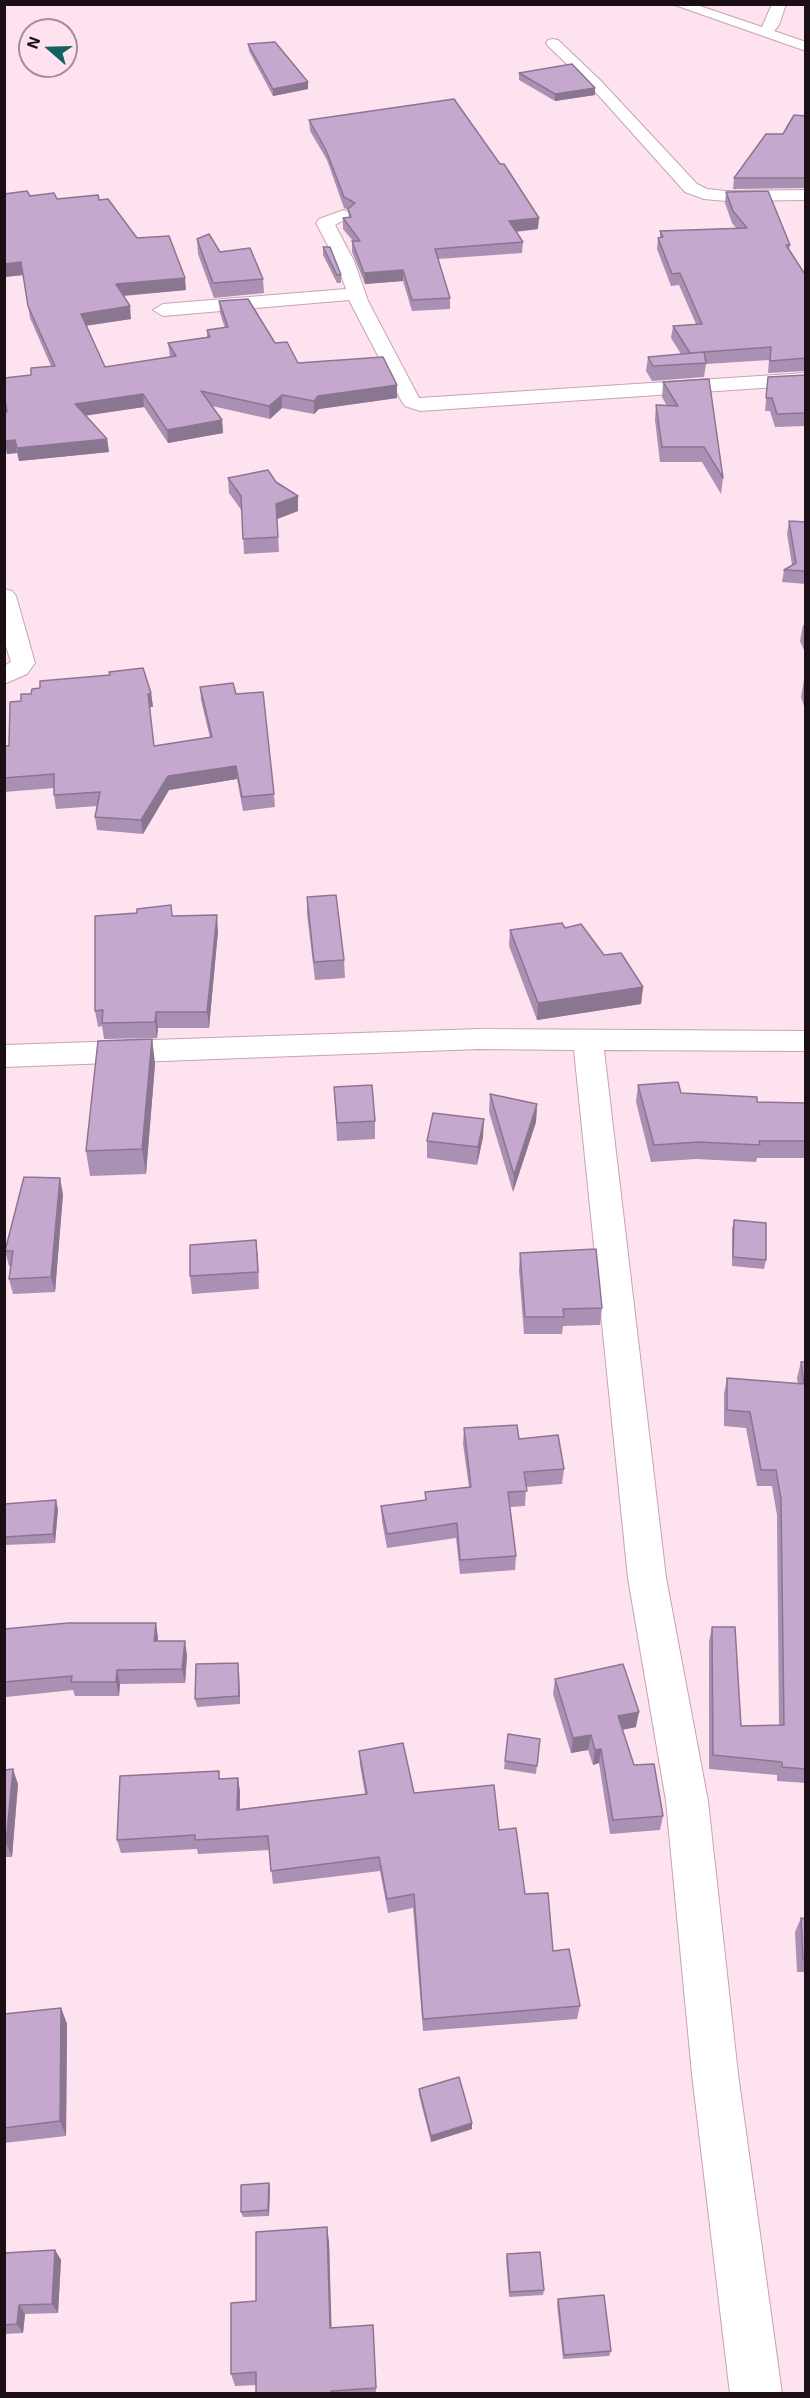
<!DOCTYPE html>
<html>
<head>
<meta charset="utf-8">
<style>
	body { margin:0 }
	#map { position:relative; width:810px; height:2398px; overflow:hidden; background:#ffe2ef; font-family:"Exo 2",sans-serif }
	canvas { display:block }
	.frame { position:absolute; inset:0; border:6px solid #1b0f15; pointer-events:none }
	.north { position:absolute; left:18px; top:18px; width:60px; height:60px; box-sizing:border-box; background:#ffe2ef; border:2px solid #a48e98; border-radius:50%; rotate:290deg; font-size:16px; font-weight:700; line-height:24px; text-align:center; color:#1b0f15 }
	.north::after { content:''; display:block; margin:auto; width:21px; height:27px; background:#116261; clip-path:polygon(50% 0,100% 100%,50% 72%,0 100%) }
</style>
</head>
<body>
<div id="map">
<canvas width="810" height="2398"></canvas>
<div class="frame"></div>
<div class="north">N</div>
</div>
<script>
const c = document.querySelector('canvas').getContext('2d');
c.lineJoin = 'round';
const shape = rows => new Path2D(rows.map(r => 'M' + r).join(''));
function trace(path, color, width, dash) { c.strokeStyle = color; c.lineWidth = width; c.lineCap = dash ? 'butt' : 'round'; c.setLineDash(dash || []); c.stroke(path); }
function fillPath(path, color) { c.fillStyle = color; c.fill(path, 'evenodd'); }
const minor = shape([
	[672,4,694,4,762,27,772,4,786,4,779,25,774,31,806,42,806,51,672,4],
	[553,39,558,40,601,81,697,184,707,189,726,191,806,190,806,200,726,201,704,199,685,192,591,87,548,46,546,43,548,40,553,39],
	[344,210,353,215,335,225,354,261,368,301,419,398,806,373,806,385,420,411,405,406,402,402,349,300,163,316,153,310,163,304,346,289,336,261,316,223,319,219,344,210],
	[4,589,12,591,16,596,35,663,27,674,4,684,4,666,11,662,4,640,4,589],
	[479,1029,806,1031,806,1051,604,1050,666,1578,708,1801,738,2074,782,2394,730,2394,692,2074,666,1801,628,1578,574,1050,479,1049,4,1067,4,1045,479,1029]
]);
trace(minor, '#c5a4b3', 2);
fillPath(minor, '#fff');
fillPath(shape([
	[248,44,308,89,273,96,249,51],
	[519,73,595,95,555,101,519,80],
	[806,116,806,188,733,189,734,178,783,134],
	[309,120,538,229,516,232,523,242,522,253,438,259,450,298,450,309,412,311,403,281,365,284,352,252,352,241,353,241,343,229,343,218,349,217,348,210,344,208,327,160,310,131],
	[726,192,790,245,789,249,806,276,806,371,768,373,769,360,706,364,704,377,652,381,646,371,648,357,681,354,671,338,673,326,696,324,679,285,671,286,657,249,658,238,660,237,660,231,736,228,732,223,725,203],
	[4,194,57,199,99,200,186,290,124,296,131,319,86,326,105,367,170,357,168,343,207,337,207,330,225,328,220,313,219,301,275,343,298,363,397,398,319,409,314,414,282,408,270,419,212,406,222,420,223,433,168,443,144,407,86,415,107,439,109,452,19,461,17,453,7,454,4,438,7,412,31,375,51,366,30,318,23,275,4,277],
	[197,239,263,279,264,293,214,298,198,254],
	[323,247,341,275,341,283,337,283,323,255],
	[806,375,806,426,775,427,770,411,765,411,768,377],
	[663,382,723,478,721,494,702,462,660,462,655,420,656,405,667,406,662,397],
	[228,478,276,482,298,496,298,511,277,519,279,552,244,554,242,511,229,493],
	[789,521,806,522,806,584,782,582,784,570,792,565,787,534],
	[803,625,806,625,806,655,800,641],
	[804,680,806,680,806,712,801,697],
	[200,687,236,694,274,794,275,807,243,811,237,779,169,790,143,834,97,830,95,817,97,806,56,809,54,795,54,788,4,792,4,746,9,746,151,693,153,707,150,707,154,746,210,738,201,700],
	[307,897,344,960,345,978,315,980,307,914],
	[172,916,218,931,209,1028,158,1028,157,1038,104,1039,102,1026,98,1027,95,1011],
	[510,930,604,955,643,987,641,1004,537,1020,509,946],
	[152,1039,155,1064,146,1174,90,1176,86,1151],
	[638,1085,681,1093,757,1102,806,1103,806,1158,757,1158,756,1162,696,1159,651,1162,636,1102],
	[334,1087,375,1121,375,1139,337,1141],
	[490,1094,537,1104,536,1122,513,1192,489,1112],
	[483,1137,477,1165,427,1158,427,1141],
	[63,1194,55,1292,13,1294,9,1279,11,1266,9,1266,5,1251],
	[734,1220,766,1260,764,1269,732,1266,732,1229],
	[256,1240,259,1289,192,1294,190,1276],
	[520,1253,602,1308,600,1325,563,1326,562,1334,524,1334,519,1270],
	[801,1362,806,1362,806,1783,777,1781,777,1775,709,1769,709,1642,712,1627,741,1726,779,1725,777,1515,772,1486,757,1486,746,1428,724,1426,724,1394,727,1378,798,1384,797,1378],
	[464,1428,519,1439,564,1469,562,1484,526,1487,525,1506,510,1507,516,1556,515,1570,460,1574,456,1538,387,1548,382,1521,381,1506,425,1500,425,1492,469,1487,463,1444],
	[4,1504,58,1509,55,1543,4,1545],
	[4,1629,158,1637,158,1641,187,1655,185,1683,120,1684,119,1696,75,1696,73,1690,6,1697,4,1694],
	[239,1671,240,1704,197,1707,195,1699],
	[555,1679,636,1727,622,1730,634,1765,663,1816,660,1830,610,1834,599,1763,593,1765,588,1750,571,1753,553,1694],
	[508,1734,540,1739,536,1774,504,1769],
	[359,1751,414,1793,499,1830,525,1894,580,2006,577,2019,423,2031,413,1908,388,1913,380,1871,273,1884,269,1850,198,1854,197,1849,121,1853,117,1840,221,1779,238,1778,240,1792,240,1809,365,1794,360,1765],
	[4,1770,18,1784,12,1857,4,1857],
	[801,1918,806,1919,806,1972,797,1972,795,1932],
	[61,2008,67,2024,66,2136,4,2143,4,2014],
	[419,2089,472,2129,431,2142,419,2095],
	[269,2183,270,2188,269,2216,243,2217,241,2212],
	[329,2241,331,2328,373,2325,376,2394,256,2394,256,2385,235,2386,231,2374,256,2301],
	[55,2250,61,2260,58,2313,25,2314,23,2333,4,2334,4,2253],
	[507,2254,544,2290,543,2295,509,2297,506,2259],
	[558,2299,611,2351,609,2356,563,2359,557,2304]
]), '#aa90b2');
fillPath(shape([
	[308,82,308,89,273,96,273,89],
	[595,88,595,95,555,101,555,94],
	[539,218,538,229,509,232,509,221],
	[21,262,23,275,4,277,4,264],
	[403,270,403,281,365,284,364,273],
	[185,278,186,290,118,296,116,284],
	[130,306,131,319,82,326,81,314],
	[397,385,397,398,319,409,314,414,314,401,318,396],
	[143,394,144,407,77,417,75,404],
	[282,395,282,408,270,419,269,406],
	[222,420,223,433,168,443,167,430],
	[107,439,109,452,19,461,17,448],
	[15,440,17,453,7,454,5,441],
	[298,496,298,511,277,519,276,504],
	[151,693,153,707,150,707,148,694],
	[236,766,237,779,169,790,143,834,141,820,168,776],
	[217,915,218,931,209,1028,207,1012],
	[643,987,641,1004,537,1020,538,1003],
	[156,1012,158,1028,157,1038,155,1022],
	[152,1039,155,1064,146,1174,142,1149],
	[537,1104,536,1122,513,1192,514,1175],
	[484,1119,483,1137,477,1165,478,1147],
	[60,1178,63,1194,55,1292,51,1277],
	[256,1240,258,1258,259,1289,258,1272],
	[56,1500,58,1509,55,1543,53,1534],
	[156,1623,158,1637,157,1655,154,1641],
	[185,1641,187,1655,185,1683,182,1669],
	[238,1663,239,1671,240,1704,239,1696],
	[117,1670,120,1684,119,1696,116,1682],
	[639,1712,636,1727,615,1731,618,1716],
	[591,1735,588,1750,571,1753,573,1738],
	[601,1749,599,1763,593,1765,595,1750],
	[13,1769,18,1784,12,1857,6,1843],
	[238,1778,240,1792,239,1824,237,1810],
	[61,2008,67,2024,66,2136,60,2121],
	[472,2123,472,2129,431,2142,431,2136],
	[269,2183,270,2188,269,2216,268,2210],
	[327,2227,329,2241,332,2341,330,2328],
	[55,2250,61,2260,58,2313,52,2304],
	[19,2305,25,2314,23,2333,17,2324]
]), '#8b7691');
const building = shape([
	[275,42,308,82,273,89,248,44,275,42],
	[572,64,595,88,555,94,519,73,572,64],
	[454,99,500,164,504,164,539,218,509,221,523,242,435,249,450,298,412,300,403,270,364,273,352,241,360,241,343,218,351,217,348,209,355,203,344,197,326,150,309,120,454,99],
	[794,115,806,116,806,178,734,178,766,134,783,134,794,115],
	[27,191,30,196,54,193,57,199,98,195,99,200,108,199,137,238,169,236,185,278,116,284,130,306,81,314,105,367,176,356,168,343,210,337,207,330,228,327,219,301,248,299,275,343,287,342,298,363,383,357,397,385,318,396,314,401,282,395,269,406,201,391,222,420,167,430,143,394,75,404,107,439,17,448,15,440,5,441,4,412,7,412,4,395,4,378,31,375,31,368,55,366,28,306,21,262,4,264,4,194,27,191],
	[768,191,790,245,786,245,806,276,806,358,770,361,771,347,690,353,673,326,702,324,680,273,672,274,658,238,663,237,660,231,747,228,733,211,726,192,768,191],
	[209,234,220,252,250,248,263,279,213,283,197,239,209,234],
	[323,247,330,247,341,275,337,275,323,247],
	[704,352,706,363,653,366,648,357,704,352],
	[806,375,806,413,777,414,772,398,766,398,768,377,806,375],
	[709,379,723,478,704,447,662,447,656,405,678,406,663,382,709,379],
	[268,470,276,482,298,496,276,504,278,537,243,539,241,496,228,478,268,470],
	[789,521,806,522,806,571,784,570,796,563,789,521],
	[143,668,151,693,148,694,154,746,212,737,200,687,233,683,236,694,263,692,274,794,242,797,236,766,168,776,141,820,95,817,100,792,54,795,54,774,4,778,4,746,9,746,10,702,21,701,21,694,31,694,32,689,40,688,40,681,110,675,109,672,143,668],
	[336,895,344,960,314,962,307,897,336,895],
	[171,905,172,916,217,915,207,1012,156,1012,155,1022,102,1023,103,1010,95,1011,95,916,137,913,137,909,171,905],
	[562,923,565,928,581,924,604,955,621,953,643,987,538,1003,510,930,562,923],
	[152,1039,142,1149,86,1151,98,1041,152,1039],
	[678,1082,681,1093,757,1097,757,1102,806,1103,806,1141,759,1141,760,1145,699,1142,654,1145,638,1085,678,1082],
	[372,1085,375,1121,337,1123,334,1087,372,1085],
	[490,1094,537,1104,514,1175,490,1094],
	[433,1113,484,1119,478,1147,427,1141,433,1113],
	[24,1177,60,1178,51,1277,9,1279,13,1251,5,1251,24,1177],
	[734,1220,766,1223,766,1260,733,1257,734,1220],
	[256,1240,258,1272,190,1276,190,1245,256,1240],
	[596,1249,602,1308,563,1309,564,1317,525,1317,520,1253,596,1249],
	[801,1362,806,1362,806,1769,782,1767,782,1762,713,1755,712,1627,735,1627,741,1726,784,1725,781,1499,776,1470,761,1470,750,1412,727,1410,727,1378,804,1384,801,1362],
	[517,1425,519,1439,558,1435,564,1469,524,1472,527,1491,508,1492,516,1556,460,1560,457,1523,387,1534,381,1506,426,1500,425,1492,471,1487,464,1428,517,1425],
	[56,1500,53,1534,4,1537,4,1504,56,1500],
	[68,1623,156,1623,154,1641,185,1641,182,1669,117,1670,116,1682,71,1682,72,1676,4,1682,4,1629,68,1623],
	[238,1663,239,1696,195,1699,196,1664,238,1663],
	[623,1664,639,1712,618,1716,634,1765,654,1764,663,1816,613,1820,601,1749,595,1750,591,1735,573,1738,555,1679,623,1664],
	[508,1734,540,1739,537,1766,505,1761,508,1734],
	[403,1743,414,1793,494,1785,499,1830,516,1828,525,1894,548,1893,553,1951,569,1949,580,2006,423,2019,414,1894,387,1899,379,1857,271,1871,268,1836,195,1840,195,1835,117,1840,120,1776,219,1771,219,1779,238,1778,237,1810,367,1794,359,1751,403,1743],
	[13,1769,6,1843,4,1843,4,1770,13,1769],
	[801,1918,806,1919,806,1959,803,1959,801,1918],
	[61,2008,60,2121,4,2128,4,2014,61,2008],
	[459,2077,472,2123,431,2136,419,2089,459,2077],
	[269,2183,268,2210,241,2212,241,2185,269,2183],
	[327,2227,330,2328,373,2325,376,2388,331,2391,332,2394,256,2394,256,2372,231,2374,231,2303,256,2301,256,2232,327,2227],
	[55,2250,52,2304,19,2305,17,2324,4,2325,4,2253,55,2250],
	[540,2252,544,2290,510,2292,507,2254,540,2252],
	[604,2295,611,2351,564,2355,558,2299,604,2295]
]);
fillPath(building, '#c6a8cf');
trace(building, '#8b7691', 1.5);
</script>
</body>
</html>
